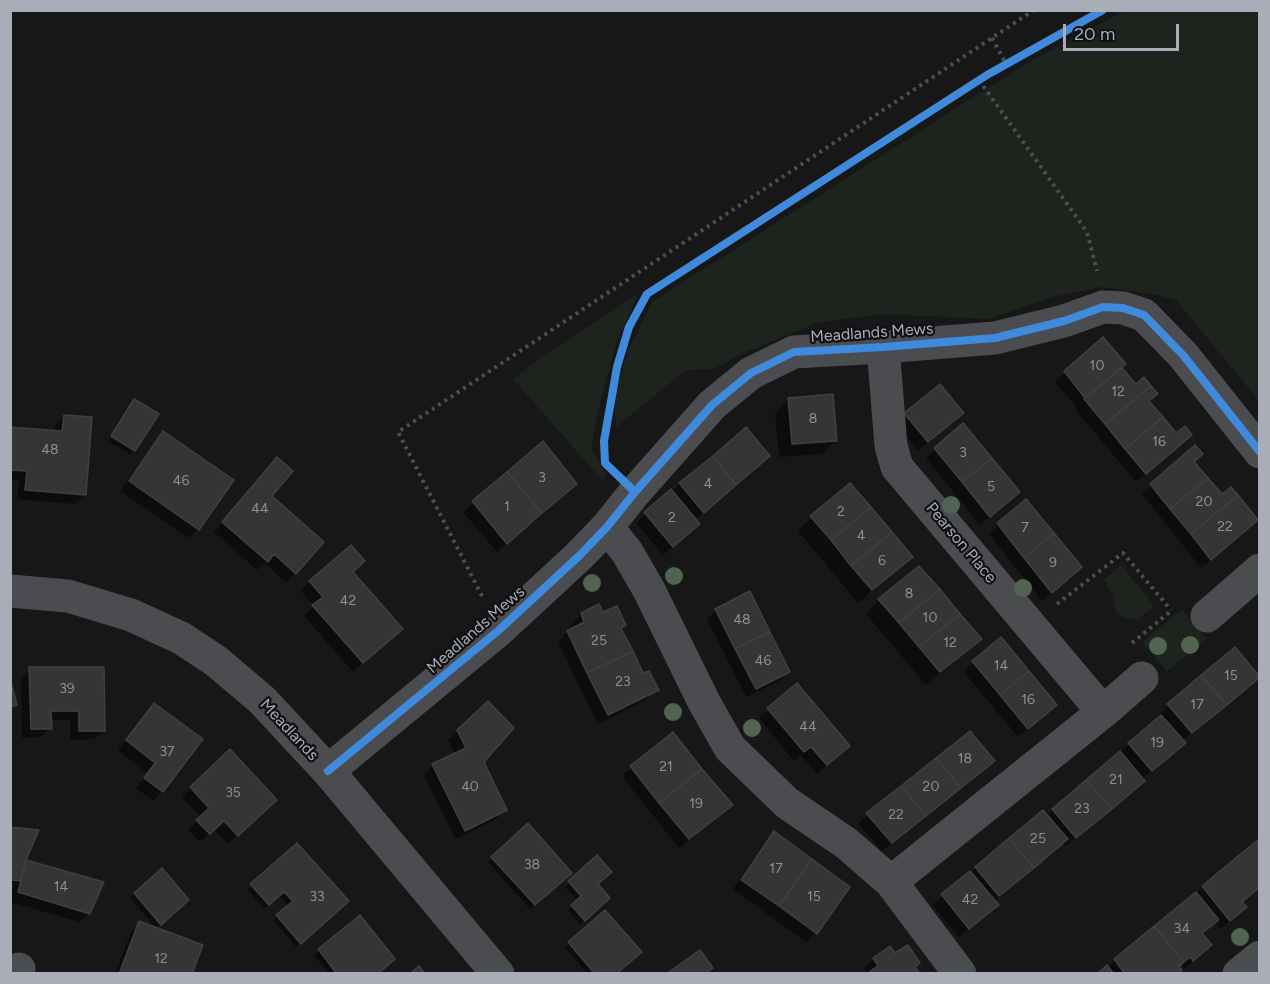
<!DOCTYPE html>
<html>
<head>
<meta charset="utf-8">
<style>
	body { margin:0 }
	#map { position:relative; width:1270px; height:984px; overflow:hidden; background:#171717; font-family:Figtree,sans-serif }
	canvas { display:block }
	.frame { position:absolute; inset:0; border:12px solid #a8adb8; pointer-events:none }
	.scale { position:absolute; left:1063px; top:24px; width:116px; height:27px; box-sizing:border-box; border:3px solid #a8adb8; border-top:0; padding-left:8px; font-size:18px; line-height:21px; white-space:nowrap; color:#a8adb8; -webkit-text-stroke:4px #111113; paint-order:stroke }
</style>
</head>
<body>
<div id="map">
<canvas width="1270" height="984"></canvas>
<div class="frame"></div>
<div class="scale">20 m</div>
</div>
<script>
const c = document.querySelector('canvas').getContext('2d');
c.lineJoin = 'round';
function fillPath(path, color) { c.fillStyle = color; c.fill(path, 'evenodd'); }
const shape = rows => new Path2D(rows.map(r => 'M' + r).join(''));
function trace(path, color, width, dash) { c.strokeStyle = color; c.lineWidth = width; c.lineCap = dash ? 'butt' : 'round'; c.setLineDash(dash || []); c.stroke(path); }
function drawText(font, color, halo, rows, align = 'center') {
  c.font = font + ' Figtree,sans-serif'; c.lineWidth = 4.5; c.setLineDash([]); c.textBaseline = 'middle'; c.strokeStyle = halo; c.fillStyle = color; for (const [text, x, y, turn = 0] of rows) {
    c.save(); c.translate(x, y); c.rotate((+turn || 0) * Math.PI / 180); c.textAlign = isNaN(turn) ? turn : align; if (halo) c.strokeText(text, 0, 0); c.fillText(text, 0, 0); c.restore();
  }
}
fillPath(shape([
	[1126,10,1259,11,1259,401,1176,300,1153,294,1101,287,1052,297,989,319,881,314,819,322,744,353,713,369,686,370,616,427,614,400,627,353,652,302,1024,65],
	[639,293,618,338,594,426,592,450,606,474,602,480,513,379,542,357],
	[1121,565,1154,606,1137,620,1125,618,1115,610,1113,595,1104,580],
	[1182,609,1206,639,1167,671,1142,642]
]), '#1d241e');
fillPath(shape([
	[1103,339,1120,368,1176,435,1190,435,1136,482,1075,409,1077,408,1055,382],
	[939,386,962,413,918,451,896,424],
	[789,399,836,440,822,454,779,457,775,413],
	[130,405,134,450,130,454,108,441],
	[64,416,85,494,75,504,17,499,19,480,10,480,10,428,54,432,55,426],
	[963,426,1009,501,980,525,926,458],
	[163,433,198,529,189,538,120,491,154,443],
	[543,444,566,493,497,552,463,512],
	[1195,447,1193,462,1247,529,1201,568,1142,494],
	[759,465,695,520,689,533,663,555,636,523,680,484],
	[268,469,270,496,295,573,286,582,264,563,257,570,214,532],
	[1026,501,1080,567,1042,601,989,534],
	[811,518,910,556,858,603,798,531],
	[351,572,392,638,353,672,304,616,314,606,301,591,310,582],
	[879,600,980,639,926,685,866,614],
	[716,610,788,672,779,681,746,697,707,619],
	[582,614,602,614,620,629,642,675,657,690,647,699,598,724,558,642,567,632,574,629,572,624],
	[1235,649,1249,685,1182,741,1184,743,1142,779,1134,790,1066,846,1063,842,994,901,997,905,959,937,932,905,1043,812,1046,816,1161,717,1159,715,1168,705],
	[973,662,1046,714,1018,737,964,672],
	[30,669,104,730,94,739,70,740,70,720,50,720,50,728,41,737,22,738,21,678],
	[797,685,848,746,817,774,801,755,794,761,759,718],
	[154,705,201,740,162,791,153,801,136,788,147,773,118,750],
	[458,731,482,762,505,810,496,819,456,839,424,775,433,765,455,754,448,740],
	[673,734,731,805,679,848,622,776],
	[993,761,882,851,858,824,867,815],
	[191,788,266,809,228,844,214,829,200,842,188,830,201,817,182,797],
	[528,826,566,877,530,909,488,862],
	[10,829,24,861,89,913,80,922,10,902,14,885,10,884],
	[774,833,815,933,806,942,733,889,765,842],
	[1260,840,1236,916,1220,929,1214,922,1201,934,1210,945,1201,954,1184,969,1181,965,1178,968,1176,974,1099,974],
	[297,845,343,906,296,947,273,920,289,906,279,895,264,909,247,889],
	[597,857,596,885,608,898,580,924,568,910,577,901,565,887],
	[162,870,183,905,156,928,130,898],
	[360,917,377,974,329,974,314,955],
	[140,922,190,974,115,974,131,932],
	[569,943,615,974,587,974,565,947],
	[895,955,868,974,864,968,874,959]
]), '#0007');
const building = shape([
	[1103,337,1126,364,1085,398,1064,371,1103,337],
	[1122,368,1136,384,1144,377,1151,386,1105,424,1084,399,1122,368],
	[940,384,964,413,928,442,904,413,940,384],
	[1151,386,1158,394,1149,401,1163,417,1125,449,1105,424,1151,386],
	[833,394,837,441,792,444,788,398,833,394],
	[134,399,159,414,135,451,111,436,134,399],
	[64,415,92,417,86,495,25,490,27,471,10,470,10,427,62,431,64,415],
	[1163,417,1176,433,1185,426,1192,435,1146,474,1125,449,1163,417],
	[963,423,992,458,962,482,934,448,963,423],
	[746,427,770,456,736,485,713,456,746,427],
	[163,431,234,480,199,530,129,481,163,431],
	[543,441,577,484,542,513,507,472,543,441],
	[1195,445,1203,454,1194,462,1208,478,1170,509,1150,484,1195,445],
	[713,456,736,485,704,513,679,483,713,456],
	[277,457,293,471,272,496,324,542,296,574,274,554,268,562,222,522,277,457],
	[992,458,1020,492,990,517,962,482,992,458],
	[507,472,542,513,507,544,472,501,507,472],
	[1208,478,1222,494,1231,487,1238,495,1191,534,1170,509,1208,478],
	[850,483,871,507,831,540,810,516,850,483],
	[671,489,700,524,673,547,644,512,671,489],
	[1238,495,1258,520,1211,560,1191,534,1238,495],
	[1026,499,1054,533,1024,558,997,523,1026,499],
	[871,507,892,532,851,566,831,540,871,507],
	[892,532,913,557,872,590,851,566,892,532],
	[1054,533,1082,567,1052,593,1024,558,1054,533],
	[351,545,365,561,353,572,403,629,363,663,312,605,323,597,309,581,351,545],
	[919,566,940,589,899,623,878,599,919,566],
	[940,589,960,614,919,647,899,623,940,589],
	[750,591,770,632,735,649,715,609,750,591],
	[599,604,603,612,617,606,626,625,621,628,633,651,587,673,567,631,584,622,581,613,599,604],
	[960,614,982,639,940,672,919,647,960,614],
	[770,632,790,672,756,689,735,649,770,632],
	[1001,637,1029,671,1000,695,972,661,1001,637],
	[1235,647,1260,677,1227,705,1201,675,1235,647],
	[633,651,643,673,649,671,659,690,608,715,587,673,633,651],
	[29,667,104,667,105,731,79,731,79,711,51,711,52,729,31,729,29,667],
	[1029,671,1057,705,1028,729,1000,695,1029,671],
	[1201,675,1227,705,1192,733,1167,704,1201,675],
	[10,679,17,705,10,707,10,679],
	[797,683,850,746,827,765,811,747,804,752,767,708,797,683],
	[488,701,514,728,484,762,507,810,465,831,432,764,466,748,457,730,488,701],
	[154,703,203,739,163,792,144,778,155,763,126,740,154,703],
	[1161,715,1186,743,1152,771,1128,743,1161,715],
	[970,731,995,761,961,788,936,758,970,731],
	[673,732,702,769,659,803,630,766,673,732],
	[230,749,277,800,238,836,224,821,210,834,196,820,209,808,190,787,230,749],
	[1120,751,1145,781,1112,809,1086,780,1120,751],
	[936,758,961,788,926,816,901,786,936,758],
	[702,769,733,805,689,839,659,803,702,769],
	[1086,780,1112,809,1076,838,1052,809,1086,780],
	[901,786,926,816,892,843,866,813,901,786],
	[1043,810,1068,839,1034,868,1009,838,1043,810],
	[528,823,572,873,535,905,491,857,528,823],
	[10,827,39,830,26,860,21,881,10,880,10,827],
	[774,831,812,859,779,906,741,880,774,831],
	[1009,838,1034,868,999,896,975,867,1009,838],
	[1260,838,1260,887,1242,902,1247,907,1230,921,1202,886,1260,838],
	[297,843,349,901,301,944,276,915,293,901,284,892,269,905,250,884,297,843],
	[597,855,612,872,598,884,610,898,585,921,571,905,581,896,568,881,597,855],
	[812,859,850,887,817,934,779,906,812,859],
	[26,860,104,882,90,914,18,892,26,860],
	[162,868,189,900,161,925,134,893,162,868],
	[970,871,999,905,969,929,941,894,970,871],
	[1196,892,1219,920,1202,933,1212,945,1193,961,1191,957,1184,962,1154,926,1196,892],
	[605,910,642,952,616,974,595,974,568,942,605,910],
	[360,915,395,959,378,974,337,974,318,949,360,915],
	[139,921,203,945,192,974,119,974,139,921],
	[1154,926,1184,962,1179,967,1182,970,1178,974,1125,974,1114,959,1154,926],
	[908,945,920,963,915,967,920,974,866,974,878,966,873,958,890,946,895,953,908,945],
	[700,950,713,968,705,974,666,974,700,950],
	[1107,965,1114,974,1097,974,1107,965],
	[419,966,425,974,410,974,419,966]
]);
fillPath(building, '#353536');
trace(building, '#3f4043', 1.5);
trace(shape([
	[992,38,1006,64],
	[979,80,1087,232,1097,271],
	[482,596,398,432,1034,10],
	[1057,604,1123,553,1171,610],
	[1132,643,1171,611]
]), '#4d4e52', 4, [3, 4.5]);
trace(shape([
	[883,347,891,446,897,467,1103,712],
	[607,527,627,552,649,590,704,702,730,748,787,803,846,843,891,882,960,974],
	[10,591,68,596,131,615,181,638,216,661,262,700,328,771,498,974],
	[1207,616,1260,570],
	[328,771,499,630,579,556,607,527,635,492,712,405,751,373,794,352,883,347,995,338,1064,321,1103,307,1123,308,1144,315,1183,355,1260,452],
	[891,882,1103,712,1142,678],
	[18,974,19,969],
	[1239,974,1260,957]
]), '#4b4c50', 33);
trace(shape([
	[635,492,605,463,604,441,617,367,629,327,647,294,987,75,1103,10],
	[328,771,499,630,579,556,607,527,635,492,712,405,751,373,794,352,883,347,995,338,1064,321,1103,307,1123,308,1144,315,1183,355,1260,452]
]), '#408adc', 8);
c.fillStyle = '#506451';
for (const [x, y] of [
	[951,505],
	[674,576],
	[592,583],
	[1023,588],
	[1190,645],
	[1158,646],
	[673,712],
	[752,728],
	[1240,937]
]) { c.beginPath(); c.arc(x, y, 9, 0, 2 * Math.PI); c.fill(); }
drawText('14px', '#8b8f98', null, [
	["10",1097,366],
	["12",1118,392],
	["8",813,419],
	["16",1159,442],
	["48",50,450],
	["3",963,453],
	["3",542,478],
	["46",181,481],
	["4",708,484],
	["5",991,487],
	["20",1204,502],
	["1",507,507],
	["44",260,509],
	["2",841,512],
	["2",672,518],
	["22",1225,527],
	["7",1025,528],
	["4",861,536],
	["6",882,561],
	["9",1053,563],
	["8",909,594],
	["42",348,601],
	["10",930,618],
	["48",742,620],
	["25",599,641],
	["12",950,643],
	["46",763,661],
	["14",1001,666],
	["15",1231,676],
	["23",623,682],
	["39",67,689],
	["16",1028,700],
	["17",1197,705],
	["44",808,727],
	["19",1157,743],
	["37",167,752],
	["18",965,759],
	["21",666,767],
	["21",1116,780],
	["40",470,787],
	["20",931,787],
	["35",233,793],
	["19",696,804],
	["23",1082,809],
	["22",896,815],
	["25",1038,839],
	["38",532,865],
	["17",776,869],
	["14",61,887],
	["33",317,897],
	["15",814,897],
	["42",970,900],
	["34",1182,929],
	["12",161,959]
]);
drawText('16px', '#a8adb8', '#111113', [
	["Meadlands Mews",872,333,-4],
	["Pearson Place",961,543,50],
	["Meadlands Mews",476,630,-41],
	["Meadlands",289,730,47]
]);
</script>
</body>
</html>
